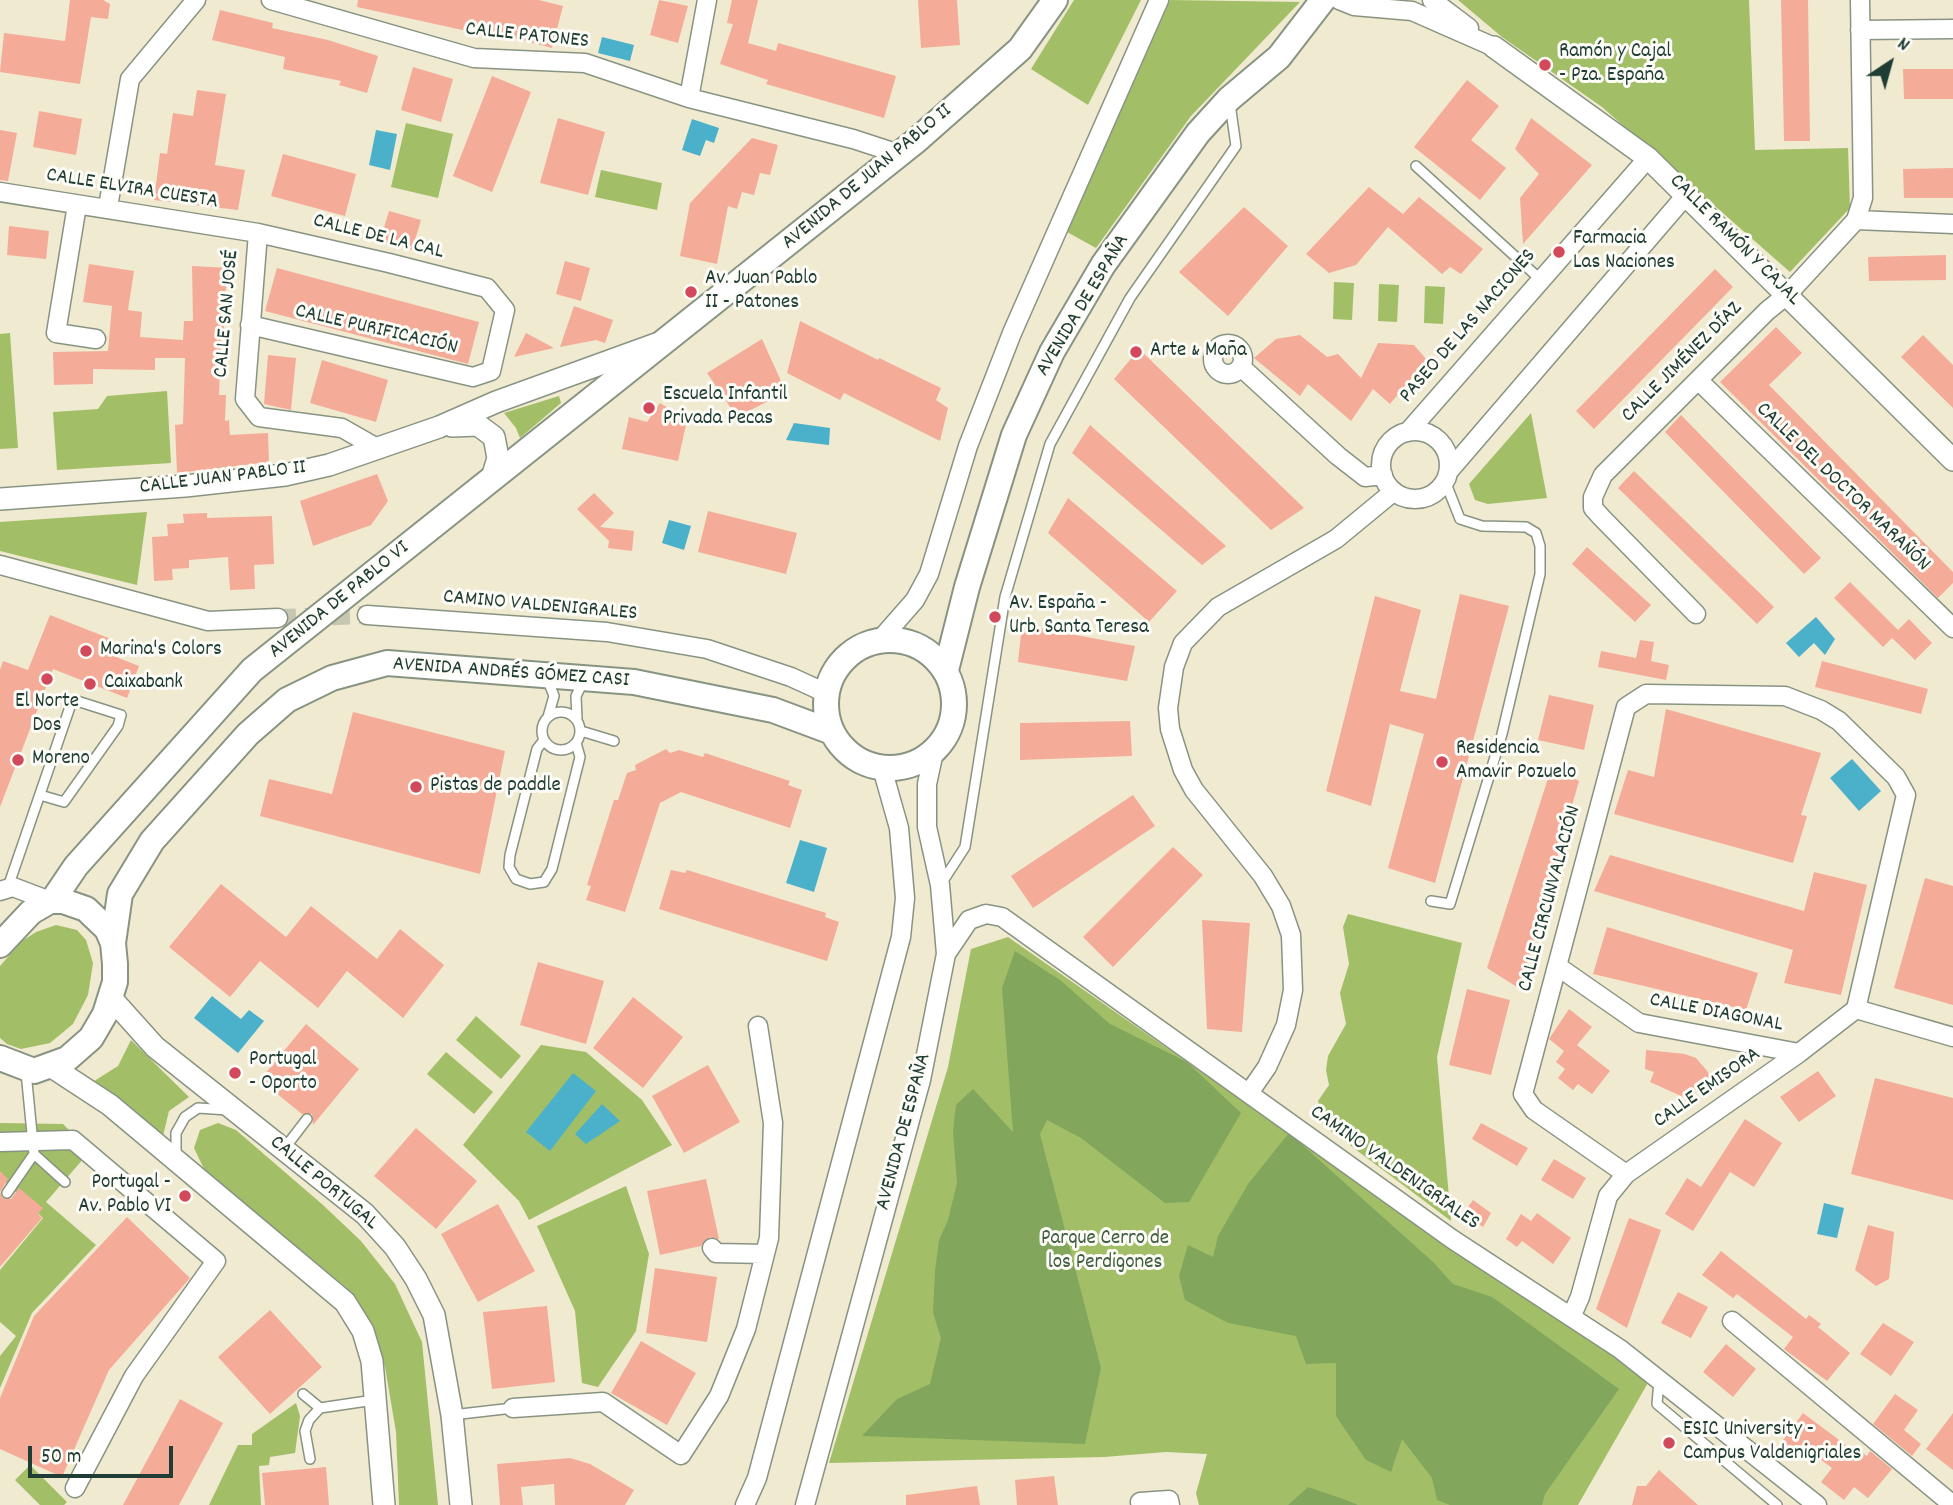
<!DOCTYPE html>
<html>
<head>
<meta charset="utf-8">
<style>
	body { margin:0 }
	#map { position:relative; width:1953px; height:1505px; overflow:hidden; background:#f0ead1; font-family:Dekko,sans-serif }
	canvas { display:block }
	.north { position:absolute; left:1855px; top:28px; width:70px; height:70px; -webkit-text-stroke:5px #fdfcf7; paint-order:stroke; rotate:36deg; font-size:19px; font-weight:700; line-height:28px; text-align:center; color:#1f3d34 }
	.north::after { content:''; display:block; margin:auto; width:24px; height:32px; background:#1f3d34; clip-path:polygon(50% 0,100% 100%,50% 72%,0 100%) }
	.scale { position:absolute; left:28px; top:1446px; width:145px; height:32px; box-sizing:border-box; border:4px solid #1f3d34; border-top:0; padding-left:9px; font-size:21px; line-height:24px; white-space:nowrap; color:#1f3d34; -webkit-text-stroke:5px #fdfcf7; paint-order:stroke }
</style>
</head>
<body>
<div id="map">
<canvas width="1953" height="1505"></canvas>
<div class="north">N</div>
<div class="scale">50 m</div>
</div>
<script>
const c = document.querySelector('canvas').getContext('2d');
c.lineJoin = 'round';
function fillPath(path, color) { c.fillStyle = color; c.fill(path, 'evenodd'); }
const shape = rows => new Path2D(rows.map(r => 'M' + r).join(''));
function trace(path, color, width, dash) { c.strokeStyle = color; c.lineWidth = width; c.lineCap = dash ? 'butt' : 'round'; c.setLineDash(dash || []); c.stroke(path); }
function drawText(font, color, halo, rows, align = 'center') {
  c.font = font + ' Dekko,sans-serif'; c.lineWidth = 6; c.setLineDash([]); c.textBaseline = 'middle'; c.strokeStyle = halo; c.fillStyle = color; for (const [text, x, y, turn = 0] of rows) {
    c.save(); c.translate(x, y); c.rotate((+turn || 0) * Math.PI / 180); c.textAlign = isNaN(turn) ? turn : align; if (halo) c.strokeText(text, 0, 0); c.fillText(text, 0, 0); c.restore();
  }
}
fillPath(shape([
	[1074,0,1141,0,1088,105,1031,69],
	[1170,0,1300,2,1191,116,1096,248,1067,232],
	[1458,0,1749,0,1755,150,1848,148,1850,208,1790,272,1602,107,1502,37],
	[406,123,453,134,438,198,391,187],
	[601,170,662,183,657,210,595,197],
	[1334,282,1354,283,1352,320,1333,319],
	[1379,284,1399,285,1397,322,1378,321],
	[1425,286,1445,287,1443,324,1424,323],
	[10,333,18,448,0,449,0,334],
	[167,391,171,463,57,470,53,412,98,409,107,396],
	[559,396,561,403,520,438,516,428,504,413],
	[1531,413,1547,498,1488,504,1475,500,1469,484],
	[147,512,137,585,0,551,0,522],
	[1348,914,1462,943,1437,1057,1451,1221,1323,1125,1318,1101,1329,1085,1326,1070,1328,1056,1346,1024,1340,993,1349,964,1343,927],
	[56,925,77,930,86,940,93,963,88,995,73,1024,50,1043,21,1049,7,1044,0,1038,0,966,22,941,36,932],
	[1008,937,1436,1236,1581,1328,1649,1381,1578,1505,1199,1505,1196,1493,1207,1454,1166,1452,1104,1457,829,1463,948,1067,971,949],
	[476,1016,521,1056,501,1079,456,1040],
	[131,1040,189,1097,169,1111,162,1140,91,1083,118,1066],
	[541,1045,586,1052,642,1100,672,1145,529,1220,519,1201,463,1145],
	[446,1052,493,1092,474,1114,427,1074],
	[0,1123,63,1124,90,1151,46,1202,96,1245,32,1313,0,1388,0,1356,16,1336,0,1322,0,1270,43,1218,0,1177],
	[218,1123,236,1130,323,1205,361,1241,395,1284,422,1342,438,1505,399,1505,396,1432,385,1367,371,1327,347,1288,205,1171,194,1148,200,1130],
	[626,1186,649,1254,636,1331,598,1387,582,1383,575,1311,537,1226],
	[296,1403,300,1416,295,1453,270,1457,269,1465,259,1466,261,1505,209,1505,238,1445,252,1445,252,1434],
	[30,1465,67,1502,64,1505,40,1505,15,1480]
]), '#a2bf67');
fillPath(shape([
	[1015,951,1060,980,1110,1024,1187,1062,1241,1113,1189,1202,1165,1203,1081,1138,1047,1120,1040,1134,1101,1368,1085,1444,862,1436,897,1399,930,1384,941,1338,933,1313,935,1271,939,1240,948,1220,957,1183,953,1131,956,1105,973,1089,1013,1132,1002,988],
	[1289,1133,1433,1262,1453,1284,1492,1297,1619,1389,1545,1494,1542,1505,1450,1505,1437,1500,1432,1478,1402,1439,1391,1472,1366,1460,1336,1416,1336,1363,1306,1364,1296,1336,1228,1323,1185,1300,1179,1276,1188,1245,1213,1257,1218,1236,1248,1184],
	[1308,1487,1346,1500,1358,1505,1288,1505]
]), '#81a65c');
fillPath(shape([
	[602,37,634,45,630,61,598,53],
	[692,119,719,128,714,143,706,140,700,156,682,150],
	[376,130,397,134,390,170,369,165],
	[794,423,830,428,829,445,786,440],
	[669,520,691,526,684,550,662,543],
	[1816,617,1835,639,1825,655,1814,643,1799,657,1786,643],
	[1852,759,1881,791,1859,811,1830,778],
	[800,840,827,848,814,892,786,883],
	[212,996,241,1019,249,1010,264,1021,238,1053,194,1018],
	[573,1073,596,1091,550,1151,526,1132],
	[602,1104,620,1121,586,1144,575,1134],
	[1824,1203,1844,1208,1837,1238,1817,1234]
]), '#4bb1ca');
fillPath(shape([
	[70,0,103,0,110,4,108,19,91,17,80,84,0,72,4,33,65,41],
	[358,0,539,0,563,6,552,48,468,26,467,31,357,7],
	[659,0,688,6,678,43,650,35],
	[732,0,758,0,748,43,776,51,778,43,896,76,884,118,766,84,768,80,720,64,733,24,727,23],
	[918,0,957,0,960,45,921,48],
	[1781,0,1808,0,1810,141,1784,141],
	[220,10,273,23,272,28,328,40,378,56,367,93,339,85,341,81,283,69,285,57,212,40],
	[413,67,453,79,441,122,401,110],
	[1903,69,1953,69,1953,99,1904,99],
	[492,76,531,92,492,192,453,176],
	[1467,80,1499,106,1471,140,1506,168,1480,200,1414,147],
	[197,90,226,94,215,165,245,170,238,210,154,200,160,153,167,154,173,113,193,116],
	[39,111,82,119,76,155,33,147],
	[558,118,605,132,588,195,540,183],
	[1531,118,1592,165,1523,244,1520,198,1539,174,1515,149],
	[0,130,17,133,8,181,0,180],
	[752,138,778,145,770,175,760,173,754,195,742,192,737,209,728,206,717,264,680,256,690,203],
	[283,154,356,174,345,216,271,196],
	[1953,168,1953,198,1904,198,1903,169],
	[1369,187,1403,214,1419,197,1483,249,1461,274,1450,267,1442,274,1388,227,1356,265,1329,273,1306,254],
	[1244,207,1288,246,1228,316,1179,272],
	[389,211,421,220,412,250,380,241],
	[9,226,49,231,46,259,7,255],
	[1946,255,1946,280,1869,281,1868,257],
	[565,261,590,268,581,301,556,294],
	[89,264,134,271,128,310,142,312,140,337,183,340,184,321,193,321,192,266,229,268,224,303,224,336,221,337,219,395,226,395,225,421,229,420,230,435,268,433,269,462,177,473,175,425,183,424,185,358,155,358,155,370,93,369,93,384,54,385,53,352,108,351,112,306,83,302],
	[277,268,479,322,468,364,265,311],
	[1715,269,1733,287,1594,429,1576,411],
	[574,306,613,320,605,343,596,340,560,347],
	[800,321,878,360,879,358,941,388,936,400,948,408,940,441,844,393,840,400,787,373],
	[1776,327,1802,353,1769,385,1953,572,1953,583,1938,598,1720,382],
	[526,333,554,348,514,357],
	[1300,335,1327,357,1338,354,1361,378,1378,343,1414,345,1427,360,1390,404,1373,389,1351,421,1308,384,1300,396,1254,358,1276,339],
	[1923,335,1953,365,1953,408,1901,357],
	[762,339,786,392,737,417,707,373],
	[1139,349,1304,508,1271,530,1114,379],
	[268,355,296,358,291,410,264,404],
	[322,360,388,380,376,422,310,403],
	[660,403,687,420,678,461,622,449,629,417,647,422],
	[1681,415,1821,558,1804,574,1665,432],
	[1090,425,1226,546,1202,565,1072,453],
	[1634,471,1774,607,1757,624,1618,488],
	[377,474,388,501,371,525,313,546,300,501],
	[594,493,614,513,600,527,634,531,632,551,608,548,609,541,577,509],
	[1068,498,1177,591,1149,622,1048,533],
	[708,511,797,533,786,574,698,552],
	[207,513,207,518,272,516,274,564,254,565,255,589,230,590,228,557,189,560,189,568,172,569,173,580,154,581,152,537,168,536,167,524,184,523,183,514],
	[1587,547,1651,605,1635,622,1572,564],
	[1850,582,1898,630,1909,619,1932,643,1915,660,1892,638,1883,647,1834,598],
	[1460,594,1509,606,1435,883,1388,868,1424,734,1390,724,1371,806,1326,791,1375,596,1421,610,1400,691,1436,699],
	[50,615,111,639,106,653,139,666,127,698,53,669,0,807,0,670,3,661,28,670],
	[1022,625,1135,646,1127,681,1018,662],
	[1640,640,1654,642,1651,661,1669,665,1666,680,1598,667,1601,651,1636,658],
	[1822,661,1928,689,1921,714,1815,687],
	[1549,695,1594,705,1584,750,1538,740],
	[1666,709,1821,753,1801,815,1807,816,1793,863,1614,814,1628,770,1654,777],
	[353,712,505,751,480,874,260,816,269,779,332,794],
	[1130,721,1132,756,1020,760,1020,723],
	[666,749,670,753,679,750,703,757,705,753,790,781,788,785,802,790,790,828,681,792,660,803,625,912,586,900,591,886,587,885,614,800,618,800,627,773,636,770,635,765],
	[1552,766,1579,781,1520,989,1487,968],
	[1133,795,1155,826,1033,908,1011,876],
	[1173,847,1203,875,1113,967,1083,937],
	[1610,855,1804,911,1814,872,1867,885,1841,995,1784,983,1793,950,1594,891],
	[671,870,685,873,687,870,826,913,825,917,839,922,827,961,659,909],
	[1925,878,1953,886,1953,1005,1894,988],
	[221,884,286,937,311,906,377,959,400,929,444,965,403,1018,347,971,318,1008,260,961,230,997,169,947],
	[1202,920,1250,923,1242,1032,1207,1029],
	[1607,927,1758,973,1746,1010,1593,974],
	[538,962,604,981,586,1044,520,1025],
	[1467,989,1510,1000,1491,1075,1449,1065],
	[633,997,683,1037,643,1088,593,1048],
	[1569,1009,1592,1027,1577,1045,1610,1071,1592,1094,1578,1084,1573,1090,1558,1078,1565,1069,1556,1062,1564,1051,1549,1039],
	[306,1024,359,1069,313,1125,312,1114,302,1114,260,1080],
	[1646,1050,1685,1054,1696,1058,1708,1072,1710,1082,1705,1090,1695,1090,1690,1100,1650,1082,1654,1072,1645,1069],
	[708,1065,740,1122,684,1153,652,1096],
	[1818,1071,1836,1096,1799,1122,1780,1097],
	[1875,1078,1953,1098,1953,1200,1851,1174],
	[1745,1119,1782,1143,1754,1187,1730,1172,1693,1231,1665,1214,1687,1178,1701,1187],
	[1481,1123,1528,1148,1517,1166,1472,1139],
	[416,1128,477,1181,436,1229,374,1176],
	[1554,1159,1586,1178,1573,1199,1541,1180],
	[0,1171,8,1179,0,1192,3,1198,11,1199,19,1188,43,1208,38,1214,42,1218,0,1267],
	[706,1179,719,1239,710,1237,701,1246,660,1255,647,1191],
	[1473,1200,1491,1213,1483,1227,1463,1214],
	[498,1204,535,1271,478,1302,441,1234],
	[1537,1213,1571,1238,1553,1264,1522,1241,1517,1247,1506,1239,1521,1214,1531,1221],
	[127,1217,190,1278,109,1370,62,1477,0,1449,0,1398,34,1316],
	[1629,1218,1661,1230,1627,1328,1596,1309],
	[1868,1225,1894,1232,1889,1279,1876,1286,1855,1270],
	[1721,1251,1806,1319,1809,1315,1821,1324,1818,1327,1850,1353,1827,1381,1784,1349,1793,1337,1737,1294,1733,1298,1702,1275],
	[655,1268,717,1277,707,1342,646,1333],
	[1678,1292,1708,1307,1691,1338,1661,1323],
	[547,1306,555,1382,492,1389,483,1312],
	[270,1310,322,1367,270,1414,218,1357],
	[1883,1323,1914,1342,1891,1376,1860,1354],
	[641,1341,696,1373,667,1425,611,1393],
	[1726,1344,1756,1369,1733,1397,1703,1372],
	[1895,1394,1918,1410,1904,1430,1921,1444,1912,1456,1873,1424],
	[180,1399,223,1423,179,1505,123,1505],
	[1803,1413,1858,1454,1861,1452,1867,1456,1870,1451,1892,1469,1868,1498,1854,1487,1844,1500,1821,1482,1832,1468,1802,1446,1796,1454,1781,1443],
	[1953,1413,1953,1470,1926,1449],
	[570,1458,590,1464,634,1490,625,1505,555,1505,554,1484,521,1487,523,1505,500,1505,497,1464],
	[326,1467,329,1505,265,1505,262,1473],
	[1659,1470,1698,1505,1632,1505,1637,1486,1646,1486],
	[1054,1476,1058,1505,1017,1505,1015,1480],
	[977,1486,980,1505,906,1505,906,1495]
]), '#f4ac98');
trace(shape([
	[278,618,367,615]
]), '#c6c7b2', 18, [18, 9]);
const service = shape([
	[1416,166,1541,280],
	[547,678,554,696,548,717],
	'542 731a19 19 0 1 1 38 0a19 19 0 1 1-38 0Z',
	[577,719,576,696,584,680],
	[581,731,614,741],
	[544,740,537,749,510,855,509,867,516,879,530,884,544,882,552,869,580,757,576,743],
	[941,884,965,847,1005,597,1050,444,1130,298,1236,146,1230,104],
	[8,887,71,704,77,701,121,715,118,726,64,802,40,795],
	[1431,901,1450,904,1502,734,1540,574,1540,546,1536,533,1526,527,1482,526,1460,519,1445,481],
	[26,1072,34,1154,65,1182],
	[284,1149,307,1119],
	[176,1156,176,1133,185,1117,198,1108,228,1110],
	[7,1193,34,1154],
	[1659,1381,1657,1404,1777,1505],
	[303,1394,320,1408,374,1400],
	[452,1415,513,1408],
	[310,1459,305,1431,309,1420,320,1408]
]);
const minor = shape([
	[271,0,474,58,585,63,689,98,853,139,899,154],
	[1339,0,1354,6,1412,11,1494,47],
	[1432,0,1469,28],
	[1860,30,1953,29],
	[689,98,707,0],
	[0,192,258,233,389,263,487,288,505,310,491,371,473,377,250,325],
	[77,205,56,333,96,339],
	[108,207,130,79,196,0],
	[1856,220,1953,224],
	[258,233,245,399,259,417,342,428,377,448],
	'1213 359a15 15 0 1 1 30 0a15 15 0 1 1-30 0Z',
	[1241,367,1338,456,1365,477,1383,475],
	[1699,381,1953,628],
	'1381 465a34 34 0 1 1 68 0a34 34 0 1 1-68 0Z',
	[1408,432,1648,158],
	[1449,471,1687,194],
	[0,565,208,621,278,618],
	[1696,614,1602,518,1593,508,1593,497,1603,475,1767,311,1788,294,1856,220,1863,198,1860,0],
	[367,615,607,632,707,649,791,677,826,693],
	[880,640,915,600,929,574,968,446,1012,333,1159,0],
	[0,891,13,887,50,901],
	[946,954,969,920,986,914,1002,917,1452,1239,1620,1349,1817,1505],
	[1557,966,1639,1023,1799,1053],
	[1249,1093,1267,1067,1286,1025,1293,990,1291,935,1281,906,1263,876,1194,790,1183,770,1170,729,1168,708,1174,667,1183,643,1218,607,1336,539,1393,492],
	[0,1142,73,1140,216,1261,134,1376,75,1488],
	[1626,1174,1534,1110,1523,1094,1626,707,1646,694,1785,696,1821,710,1839,721,1896,777,1906,795,1856,1009],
	[712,1248,716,1253,765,1254],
	[1572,1315,1580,1297,1608,1196,1626,1174,1799,1053,1856,1009,1953,1037],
	[1732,1321,1953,1505],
	[513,1408,603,1402,681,1455,719,1396,746,1329,769,1238,773,1123,758,1026],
	[745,1505,757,1478,901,937,905,898,899,828,882,768],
	[805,1505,921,1080,946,954,940,885,927,827,927,784,934,752],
	[1141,1505,1140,1502,1169,1500,1170,1505]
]);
const tertiary = shape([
	[1494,47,1648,158,1953,460],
	[452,426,478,425,494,437,498,458,492,478],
	[0,499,185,486,285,475,329,465,439,427,496,402,656,344],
	[111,998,155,1047,365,1214,395,1247,416,1279,434,1315,452,1415,461,1505],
	[52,1067,110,1105,345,1302,363,1331,372,1361,384,1505]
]);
const secondary = shape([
	'826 704a64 64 0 1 1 128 0a64 64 0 1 1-128 0Z',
	[946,670,967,587,1014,435,1052,352,1103,265,1198,133,1229,99,1279,57,1323,0],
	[53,900,76,866,252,670,917,140,1020,49,1055,0],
	[113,943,120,894,152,841,248,734,287,700,332,678,387,663,634,682,773,710,832,732],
	[0,945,31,912,50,901,63,901,86,909,107,929,113,943,115,964,115,982,105,1014,91,1038,67,1059,34,1071,0,1058]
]);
trace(service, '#889482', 12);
trace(minor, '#889482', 21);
trace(tertiary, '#889482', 24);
trace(secondary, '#889482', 28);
trace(service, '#fff', 9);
trace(minor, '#fff', 18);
trace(tertiary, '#fff', 21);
trace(secondary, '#fff', 24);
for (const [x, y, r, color] of [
	[1545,65,7,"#d1495b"],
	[1559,252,7,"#d1495b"],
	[691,292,7,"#d1495b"],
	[1136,352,7,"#d1495b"],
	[649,408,7,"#d1495b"],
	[995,617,7,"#d1495b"],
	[86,651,7,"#d1495b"],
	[47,679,7,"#d1495b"],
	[90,684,7,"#d1495b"],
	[18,760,7,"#d1495b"],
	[1442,762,7,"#d1495b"],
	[416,787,7,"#d1495b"],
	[235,1073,7,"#d1495b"],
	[185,1196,7,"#d1495b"],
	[1669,1443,7,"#d1495b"]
]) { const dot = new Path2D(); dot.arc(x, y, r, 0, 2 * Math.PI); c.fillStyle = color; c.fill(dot); trace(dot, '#fdfcf7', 2.5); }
drawText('21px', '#1f3d34', '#fdfcf7', [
	["CALLE PATONES",527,37,6],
	["AVENIDA DE JUAN PABLO II",868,178,-40],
	["CALLE ELVIRA CUESTA",132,190,9],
	["CALLE DE LA CAL",378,238,14],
	["CALLE RAMÓN Y CAJAL",1734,241,45],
	["AVENIDA DE ESPAÑA",1084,306,-59],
	["CALLE SAN JOSÉ",228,314,-85],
	["PASEO DE LAS NACIONES",1469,327,-49],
	["CALLE PURIFICACIÓN",376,331,13],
	["CALLE JIMÉNEZ DÍAZ",1683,363,-45],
	["CALLE JUAN PABLO II",223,479,-7],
	["CALLE DEL DOCTOR MARAÑÓN",1842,488,44],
	["AVENIDA DE PABLO VI",340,601,-39],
	["CAMINO VALDENIGRALES",540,607,5],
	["AVENIDA ANDRÉS GÓMEZ CASI",511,674,4],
	["CALLE CIRCUNVALACIÓN",1551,899,-75],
	["CALLE DIAGONAL",1716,1014,11],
	["CALLE EMISORA",1708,1089,-35],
	["AVENIDA DE ESPAÑA",905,1132,-75],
	["CAMINO VALDENIGRIALES",1394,1169,35],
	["CALLE PORTUGAL",323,1184,40]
]);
drawText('21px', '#1f3d34', '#fdfcf7', [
	["Ramón y Cajal",1559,53],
	["- Pza. España",1559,77],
	["Farmacia",1573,240],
	["Las Naciones",1573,264],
	["Av. Juan Pablo",705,280],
	["II - Patones",705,304],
	["Arte & Maña",1150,352],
	["Escuela Infantil",663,396],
	["Privada Pecas",663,420],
	["Av. España -",1009,605],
	["Urb. Santa Teresa",1009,629],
	["Marina's Colors",100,651],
	["Caixabank",104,684],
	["El Norte",47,703,"center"],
	["Dos",47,727,"center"],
	["Residencia",1456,750],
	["Amavir Pozuelo",1456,774],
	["Moreno",32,760],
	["Pistas de paddle",430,787],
	["Portugal",249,1061],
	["- Oporto",249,1085],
	["Portugal -",171,1184,"right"],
	["Av. Pablo VI",171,1208,"right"],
	["ESIC University -",1683,1431],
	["Campus Valdenigriales",1683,1455]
], 'left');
drawText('21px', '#405e41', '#fdfcf7', [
	["Parque Cerro de",1105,1240],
	["los Perdigones",1105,1264]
]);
</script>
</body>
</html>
